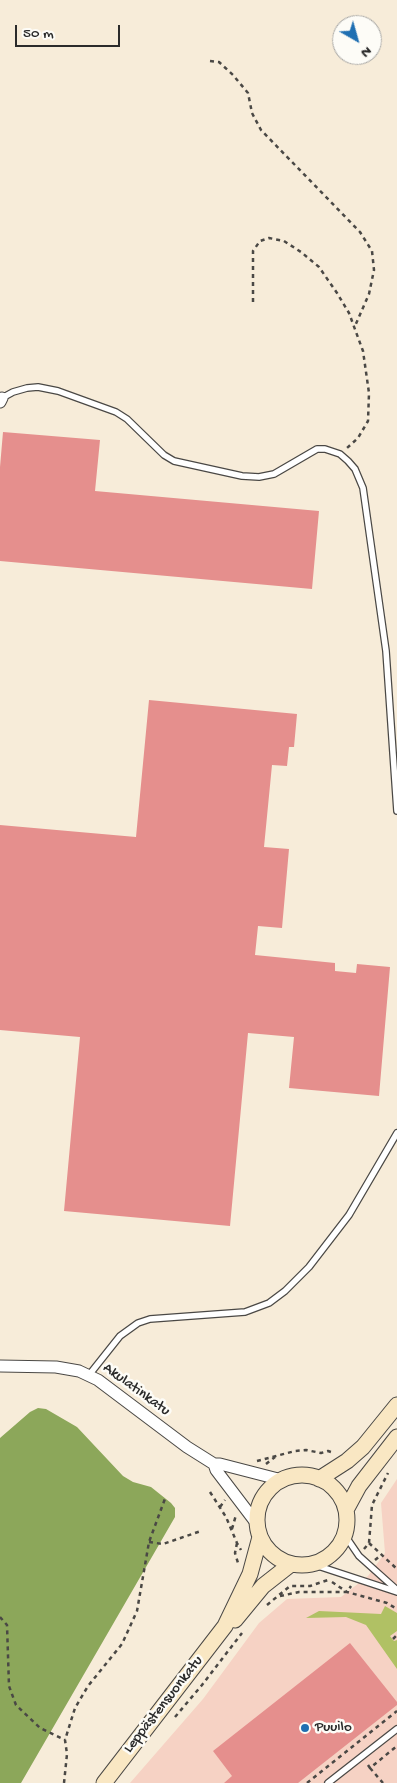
<!DOCTYPE html>
<html>
<head>
<meta charset="utf-8">
<style>
	body { margin:0 }
	#map { position:relative; width:397px; height:1783px; overflow:hidden; background:#f7ecd9; font-family:"Gochi Hand",sans-serif }
	canvas { display:block }
	.north { position:absolute; left:332px; top:15px; width:50px; height:50px; box-sizing:border-box; background:#fdfcf7; border:1px solid #a9a8a5; border-radius:50%; rotate:142deg; font-size:14px; font-weight:700; line-height:20px; text-align:center; color:#2b2b2b }
	.north::after { content:''; display:block; margin:auto; width:18px; height:22px; background:#1f6fb2; clip-path:polygon(50% 0,100% 100%,50% 72%,0 100%) }
	.scale { position:absolute; left:15px; top:25px; width:105px; height:22px; box-sizing:border-box; border:2px solid #2b2b2b; border-top:0; padding-left:6px; font-size:15px; line-height:18px; white-space:nowrap; color:#2b2b2b; -webkit-text-stroke:4px #fdfcf7; paint-order:stroke }
</style>
</head>
<body>
<div id="map">
<canvas width="397" height="1783"></canvas>
<div class="north">N</div>
<div class="scale">50 m</div>
</div>
<script>
const c = document.querySelector('canvas').getContext('2d');
c.lineJoin = 'round';
function fillPath(path, color) { c.fillStyle = color; c.fill(path, 'evenodd'); }
const shape = rows => new Path2D(rows.map(r => 'M' + r).join(''));
function trace(path, color, width, dash) { c.strokeStyle = color; c.lineWidth = width; c.lineCap = dash ? 'butt' : 'round'; c.setLineDash(dash || []); c.stroke(path); }
function drawText(font, color, halo, rows, align = 'center') {
  c.font = font + ' "Gochi Hand",sans-serif'; c.lineWidth = 5; c.setLineDash([]); c.textBaseline = 'middle'; c.strokeStyle = halo; c.fillStyle = color; for (const [text, x, y, turn = 0] of rows) {
    c.save(); c.translate(x, y); c.rotate((+turn || 0) * Math.PI / 180); c.textAlign = isNaN(turn) ? turn : align; if (halo) c.strokeText(text, 0, 0); c.fillText(text, 0, 0); c.restore();
  }
}
fillPath(shape([
	[397,1479,397,1783,130,1783,203,1699,259,1623,287,1599,341,1597,368,1576,385,1553,381,1503]
]), '#f6d2c4');
fillPath(shape([
	[385,1606,397,1613,397,1631,390,1636,394,1641,397,1640,397,1669,366,1625,346,1617,306,1618,319,1611,381,1614]
]), '#b0c164');
fillPath(shape([
	[38,1408,46,1409,77,1427,123,1476,133,1482,151,1487,171,1503,175,1508,175,1517,21,1783,0,1783,0,1438,30,1412]
]), '#8ca75a');
fillPath(shape([
	[3,432,100,440,95,491,319,511,312,589,0,561,0,467],
	[149,700,297,714,294,747,289,747,287,766,272,765,264,847,289,849,282,928,258,926,255,955,335,963,335,971,356,973,357,964,390,967,379,1096,289,1088,294,1037,248,1033,230,1226,64,1211,80,1037,0,1030,0,825,136,837],
	[350,1643,397,1702,397,1705,298,1783,224,1783,232,1776,213,1751]
]), '#e58f8d');
const service = shape([
	[2,398,13,392,27,388,38,387,58,391,116,412,127,419,164,455,174,461,242,476,259,477,274,474,317,449,325,449,340,454,348,461,355,469,363,488,386,651,397,811],
	[89,1375,120,1336,138,1323,150,1319,245,1312,269,1303,285,1291,309,1267,349,1215,397,1133],
	[344,1534,359,1556,397,1590],
	[312,1564,397,1592],
	[328,1783,397,1729]
]);
const minor = shape([
	[0,402,2,398],
	[0,1366,56,1367,79,1371,98,1380,187,1447,214,1464,216,1470,257,1524],
	[214,1464,220,1464,282,1480]
]);
const secondary = shape([
	'257 1520a45 45 0 1 1 90 0a45 45 0 1 1-90 0Z',
	[319,1479,347,1461,363,1447,397,1405],
	[346,1510,359,1486,397,1437],
	[235,1620,263,1586,291,1564],
	[104,1783,225,1626,250,1574,260,1537]
]);
trace(service, '#4a4845', 8);
trace(minor, '#4a4845', 13);
trace(secondary, '#4a4845', 17);
trace(shape([
	[210,61,219,62,233,75,248,93,252,113,261,130,360,232,372,251,374,270,369,294,355,326],
	[253,302,253,251,260,241,269,238,284,241,301,252,319,267,337,293,349,313,363,351,369,393,368,421,358,438,347,448],
	[257,1461,295,1451,306,1450,321,1453,328,1451,334,1453],
	[266,1464,275,1457],
	[210,1492,226,1517,237,1543,241,1550],
	[220,1507,225,1500],
	[232,1529,236,1515],
	[149,1542,163,1544,201,1531],
	[237,1543,235,1553,238,1563],
	[369,1543,397,1569],
	[364,1549,369,1543,372,1505,388,1473],
	[375,1560,381,1555],
	[332,1582,347,1592,387,1603,397,1609],
	[280,1596,299,1592,347,1592,351,1586],
	[267,1605,290,1586,310,1586,331,1579],
	[0,1617,7,1625,9,1686,16,1705,40,1728,65,1740],
	[393,1639,397,1635],
	[175,1717,202,1685,242,1633],
	[368,1765,370,1768,397,1746],
	[370,1768,383,1783],
	[64,1783,67,1754,65,1740,75,1708,88,1686,122,1644,137,1611,149,1542,166,1496],
	[307,1783,397,1711]
]), '#4a4845', 2.5, [4, 4]);
trace(service, '#fff', 5.5);
trace(minor, '#fff', 11);
trace(secondary, '#f9e7c3', 15);
for (const [x, y, r, color] of [
	[305,1728,5,"#1f6fb2"]
]) { const dot = new Path2D(); dot.arc(x, y, r, 0, 2 * Math.PI); c.fillStyle = color; c.fill(dot); trace(dot, '#fdfcf7', 2); }
drawText('15px', '#2b2b2b', '#fdfcf7', [
	["Akulatinkatu",136,1390,36],
	["Leppästensuonkatu",164,1705,-52]
]);
drawText('15px', '#2b2b2b', '#fdfcf7', [
	["Puuilo",315,1728]
], 'left');
</script>
</body>
</html>
